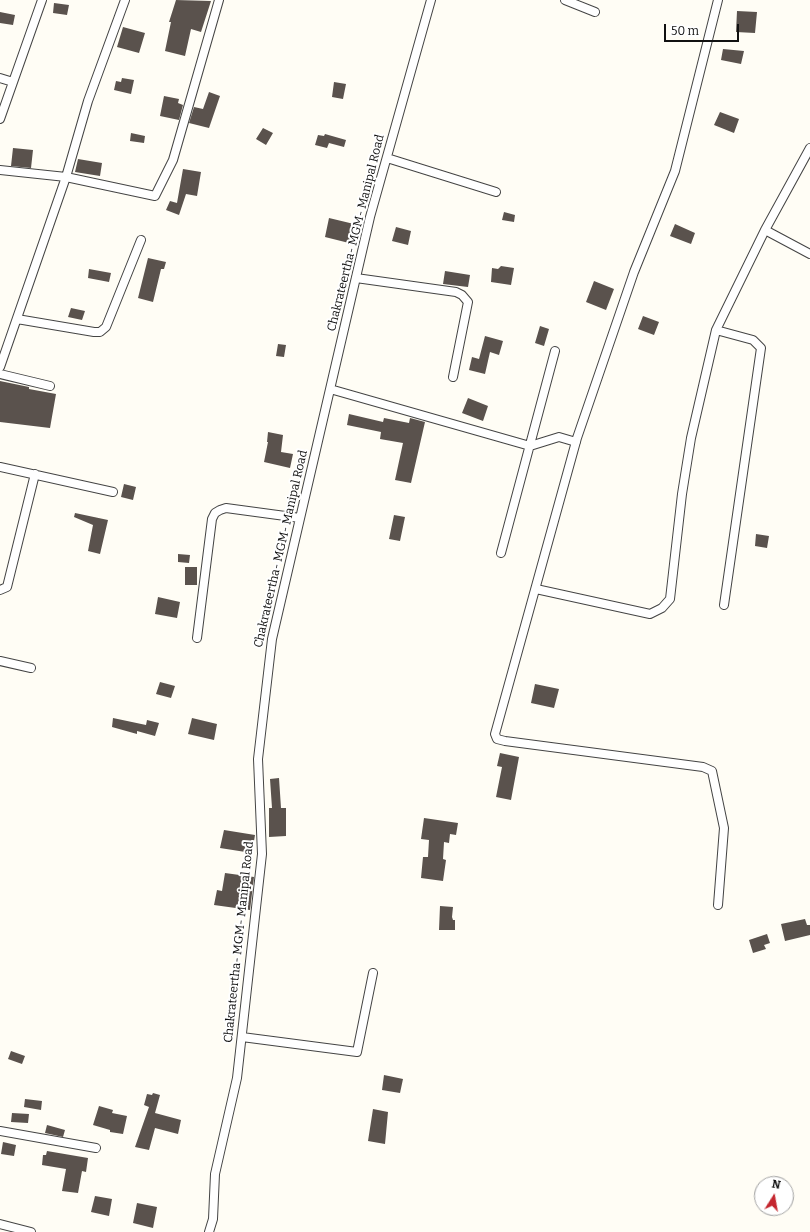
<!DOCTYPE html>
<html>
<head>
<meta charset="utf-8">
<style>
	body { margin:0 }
	#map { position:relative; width:810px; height:1232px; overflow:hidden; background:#fffdf5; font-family:Bitter,serif }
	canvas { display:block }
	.north { position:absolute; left:754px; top:1176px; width:40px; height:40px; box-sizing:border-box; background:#fff; border:1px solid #a0a0a0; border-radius:50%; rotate:11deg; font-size:11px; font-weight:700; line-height:16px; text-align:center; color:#111 }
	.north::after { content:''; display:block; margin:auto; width:14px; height:18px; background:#c4262e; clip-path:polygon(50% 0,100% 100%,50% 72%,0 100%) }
	.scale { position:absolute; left:664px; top:24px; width:75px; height:18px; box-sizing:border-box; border:2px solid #111; border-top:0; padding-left:5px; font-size:12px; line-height:14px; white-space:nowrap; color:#111; -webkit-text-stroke:3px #fff; paint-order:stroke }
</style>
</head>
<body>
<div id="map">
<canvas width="810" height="1232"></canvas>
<div class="north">N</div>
<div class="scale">50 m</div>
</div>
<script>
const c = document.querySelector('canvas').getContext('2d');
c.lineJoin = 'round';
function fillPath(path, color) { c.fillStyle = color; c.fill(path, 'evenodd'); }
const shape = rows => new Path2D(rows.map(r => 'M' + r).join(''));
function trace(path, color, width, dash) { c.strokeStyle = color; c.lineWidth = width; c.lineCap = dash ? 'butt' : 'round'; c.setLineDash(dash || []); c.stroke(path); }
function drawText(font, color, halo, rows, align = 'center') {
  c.font = font + ' Bitter,serif'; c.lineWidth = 4; c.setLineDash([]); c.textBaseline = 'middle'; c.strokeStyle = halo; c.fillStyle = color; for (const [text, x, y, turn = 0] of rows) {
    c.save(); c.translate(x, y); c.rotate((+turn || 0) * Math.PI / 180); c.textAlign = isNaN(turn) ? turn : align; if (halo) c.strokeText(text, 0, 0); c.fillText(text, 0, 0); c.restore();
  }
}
fillPath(shape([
	[176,0,211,1,201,32,191,29,185,56,165,51,171,22,169,22],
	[54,3,69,5,67,15,53,13],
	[737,11,757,12,755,33,736,32],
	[0,12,15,15,13,25,0,23],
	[123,27,145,33,139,53,117,47],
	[723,49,744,51,741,64,721,60],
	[122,78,134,80,131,94,114,90,116,81,121,82],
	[334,82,346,84,343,99,332,97],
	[209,92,220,96,209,128,189,123,194,107,203,109],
	[164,96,179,99,178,103,183,105,179,120,160,116],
	[720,112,739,119,734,133,714,125],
	[263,128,273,133,266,145,256,139],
	[131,133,145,136,144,143,130,141],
	[325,134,346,140,344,147,329,143,327,148,315,145,318,135,324,136],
	[13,148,33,150,31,168,11,166],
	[78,159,102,163,100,176,75,172],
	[183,169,201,172,197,196,186,194,179,215,166,210,170,201,177,203],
	[504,212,515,215,514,222,502,220],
	[329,218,354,224,349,243,325,237],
	[675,224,695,233,691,244,670,236],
	[396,227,411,231,408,245,392,241],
	[148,258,166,262,164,269,161,269,153,302,138,298],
	[501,266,514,268,511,285,491,282,492,268,498,269],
	[89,269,111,273,109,282,88,278],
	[445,271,470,275,468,287,443,284],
	[594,281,614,289,606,310,586,302],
	[71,308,85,311,82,320,68,317],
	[643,316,659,322,654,335,638,329],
	[540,326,549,329,544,346,535,343],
	[485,336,503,341,499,355,490,352,485,374,469,370,472,357,479,359],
	[278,344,286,345,284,357,276,356],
	[0,381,29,387,29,389,56,394,50,428,0,422],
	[468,398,488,406,483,421,462,413],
	[349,414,383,422,384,418,409,423,410,418,425,422,411,483,395,480,403,443,380,439,381,432,347,425],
	[268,432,283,435,281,452,293,454,290,468,264,462,268,442,267,442],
	[124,484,136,487,133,500,121,497],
	[75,513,108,520,100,554,88,551,93,525,74,517],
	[394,515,405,517,400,541,389,539],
	[756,534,769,536,767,548,755,546],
	[178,554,190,555,189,563,178,562],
	[185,567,197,567,197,585,185,585],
	[158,597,180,602,177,618,155,614],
	[160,682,175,686,171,698,156,694],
	[535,684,559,689,554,708,531,703],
	[113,718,146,725,147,720,159,723,155,736,137,731,137,734,112,727],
	[192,718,217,724,214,740,188,734],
	[500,753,519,757,511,800,496,797,502,767,497,766],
	[279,778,281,808,286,808,286,836,269,837,269,808,272,808,270,779],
	[424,818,458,823,456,835,450,834,449,843,444,842,443,859,446,860,443,881,421,878,423,857,428,857,429,840,421,839],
	[224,830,255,835,252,853,220,848],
	[225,873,254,877,250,910,214,905,217,890,222,891],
	[440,906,453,907,452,917,453,920,455,920,455,930,439,930],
	[805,919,807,925,810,925,810,935,785,941,781,924],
	[767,934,770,943,764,945,766,949,753,953,749,940],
	[11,1051,25,1056,22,1064,8,1059],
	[384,1075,403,1079,400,1093,382,1090],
	[153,1093,160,1095,155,1113,181,1120,178,1134,155,1128,149,1150,135,1147,149,1107,144,1105,147,1094,152,1095],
	[25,1099,42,1101,41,1110,24,1107],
	[99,1106,113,1110,112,1113,127,1116,123,1134,110,1132,110,1130,93,1125],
	[373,1109,388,1112,385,1144,368,1141],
	[12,1113,29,1114,28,1123,11,1122],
	[47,1125,65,1130,63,1137,45,1133],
	[3,1142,16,1145,14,1156,1,1154],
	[47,1151,88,1158,86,1172,82,1171,78,1193,62,1191,66,1169,42,1165,43,1155,46,1155],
	[95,1196,112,1199,109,1216,91,1212],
	[137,1203,157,1207,153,1228,133,1223]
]), '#5a524d');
const minor = shape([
	[125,0,88,101,66,177,155,196,173,160,219,0],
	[565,0,595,12],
	[718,0,675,171,634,272,577,438,495,734,497,739,505,741,703,767,712,771,724,828,718,905],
	[0,78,13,82],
	[0,119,42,0],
	[387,158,496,192],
	[0,170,66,177,0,367],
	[765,230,810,254],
	[356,278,456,292,462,295,468,302,453,377],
	[17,319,94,332,100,332,106,327,141,240],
	[716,330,753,340,761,348,724,605],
	[0,374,50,386],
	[330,389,530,446,559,437,576,442],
	[0,467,113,492],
	[501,553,555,351],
	[536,589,650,614,662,608,670,599,682,494,691,438,716,330,765,230,810,148],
	[0,590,7,587,35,474],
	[197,638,212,519,215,513,220,510,226,508,300,518],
	[0,661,31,668],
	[242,1037,357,1052,373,973],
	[0,1131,96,1148],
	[0,1224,31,1232],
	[209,1232,213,1219,215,1174,237,1078,262,854,258,759,272,639,370,217,431,0]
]);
trace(minor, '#444', 10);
trace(minor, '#fff', 8);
drawText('12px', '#111', '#fff', [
	["Chakrateertha- MGM- Manipal Road",356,233,-76],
	["Chakrateertha- MGM- Manipal Road",281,549,-77],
	["Chakrateertha- MGM- Manipal Road",239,942,-84]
]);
</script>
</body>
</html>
